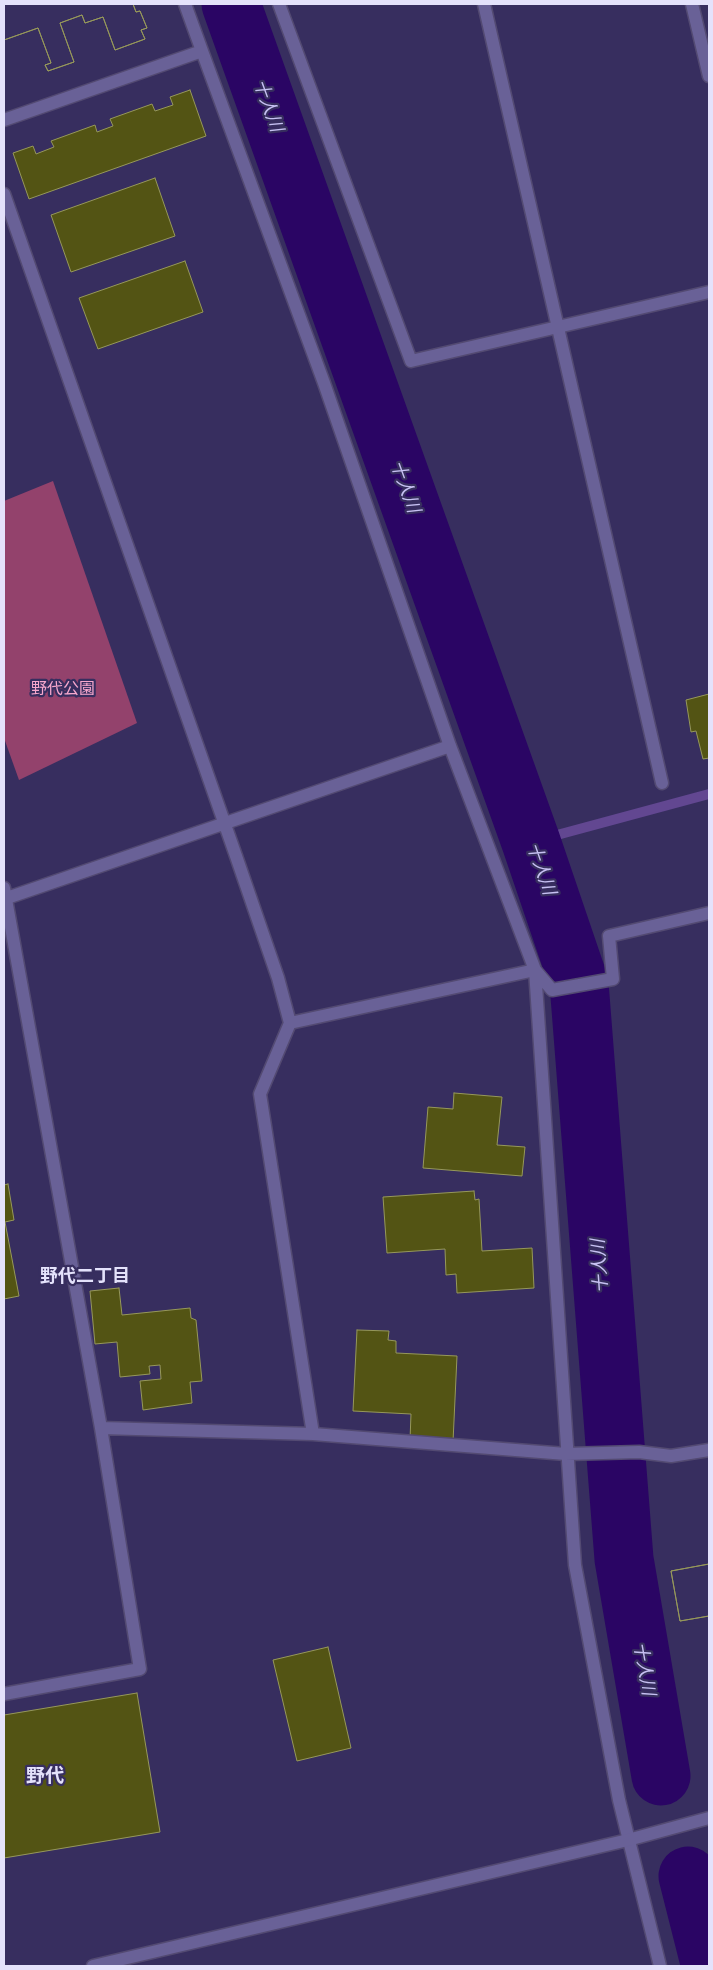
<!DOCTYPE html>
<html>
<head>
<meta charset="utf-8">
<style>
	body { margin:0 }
	#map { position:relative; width:713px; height:1970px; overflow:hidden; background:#372e5f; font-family:"Nunito Sans",sans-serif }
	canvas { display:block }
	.frame { position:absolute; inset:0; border:5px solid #e4e2fb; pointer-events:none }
</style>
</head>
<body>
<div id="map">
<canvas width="713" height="1970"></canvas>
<div class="frame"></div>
</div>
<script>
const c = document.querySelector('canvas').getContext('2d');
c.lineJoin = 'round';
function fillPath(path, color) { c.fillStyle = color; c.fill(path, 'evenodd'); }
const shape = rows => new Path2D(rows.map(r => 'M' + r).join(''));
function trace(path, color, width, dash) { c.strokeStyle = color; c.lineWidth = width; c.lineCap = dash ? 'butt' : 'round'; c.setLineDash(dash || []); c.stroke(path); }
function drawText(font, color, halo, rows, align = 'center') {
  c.font = font + ' "Nunito Sans","Noto Sans JP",sans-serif'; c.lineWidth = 4.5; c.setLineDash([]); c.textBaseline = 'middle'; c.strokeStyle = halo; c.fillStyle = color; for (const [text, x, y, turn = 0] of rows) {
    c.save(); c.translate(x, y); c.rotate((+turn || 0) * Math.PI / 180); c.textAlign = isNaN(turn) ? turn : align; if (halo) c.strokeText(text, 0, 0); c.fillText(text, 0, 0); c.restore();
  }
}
fillPath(shape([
	[53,481,137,723,19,780,4,738,4,501]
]), '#93426c');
trace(shape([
	[531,842,709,794]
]), '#624791', 10);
trace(shape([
	[231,4,531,842,579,983,624,1559,661,1776],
	[688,1876,709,1959]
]), '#2a0564', 59);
const building = shape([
	[4,4,133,4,136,12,140,11,147,28,141,30,145,39,115,50,103,17,85,23,82,15,60,23,74,62,48,71,45,65,51,63,38,28,4,40,4,4],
	[4,4,133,4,136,12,140,11,147,28,141,30,145,39,115,50,103,17,85,23,82,15,60,23,74,62,48,71,45,65,51,63,38,28,4,40,4,4],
	[190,90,206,136,29,199,13,153,33,146,36,154,54,147,51,141,95,125,97,132,113,126,110,119,152,104,155,111,173,105,170,97,190,90],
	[155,178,175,236,71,272,51,215,155,178],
	[185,261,203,312,98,349,79,298,185,261],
	[709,694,709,758,703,759,696,731,691,732,686,700,709,694],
	[454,1093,502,1097,497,1145,525,1147,522,1176,423,1168,428,1107,453,1109,454,1093],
	[8,1184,14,1220,5,1222,19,1296,4,1299,4,1185,8,1184],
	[474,1191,475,1200,479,1199,482,1251,532,1248,534,1288,457,1293,456,1274,446,1275,445,1249,387,1253,383,1197,474,1191],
	[119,1288,122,1315,190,1308,191,1318,196,1320,202,1381,190,1382,192,1403,143,1410,140,1381,161,1379,160,1365,149,1366,150,1374,120,1377,117,1342,95,1344,90,1291,119,1288],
	[357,1330,389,1331,388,1340,396,1341,396,1353,457,1356,453,1442,410,1440,411,1414,353,1411,357,1330],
	[709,1564,709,1616,680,1621,671,1571,709,1564],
	[709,1564,709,1616,680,1621,671,1571,709,1564],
	[328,1647,351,1748,297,1761,273,1660,328,1647],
	[137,1693,160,1832,4,1858,4,1715,137,1693]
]);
fillPath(building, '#535414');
trace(building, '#96985a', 1);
const minor = shape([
	[279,4,411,361,709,292],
	[484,4,662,783],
	[202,51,324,383,450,746,535,970,575,1565,619,1800,660,1966],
	[4,120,202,51,185,4],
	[4,194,236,856,278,978,290,1023,260,1094,313,1434],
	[4,888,101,1428],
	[4,899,450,746],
	[290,1023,535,970,552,990,613,979,609,936,709,913],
	[4,1694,140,1669,101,1428,313,1434,566,1454,639,1452,671,1456,709,1450]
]);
const tertiary = shape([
	[692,4,709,76],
	[93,1966,628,1840,709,1818]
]);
trace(minor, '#534a72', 15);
trace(tertiary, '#534a72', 15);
trace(minor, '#696197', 12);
trace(tertiary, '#696197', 12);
drawText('16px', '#f8a8cd', '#372e5f', [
	["野代公園",63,690]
]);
drawText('italic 18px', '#c7c1f3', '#372e5f', [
	["十人川",267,106,70],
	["十人川",404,487,70],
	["十人川",540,869,71],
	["十人川",601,1266,-94],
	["十人川",643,1669,80]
]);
drawText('bold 18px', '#e4e2fb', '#372e5f', [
	["野代二丁目",85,1278]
]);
drawText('bold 19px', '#e4e2fb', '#372e5f', [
	["野代",45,1777]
]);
</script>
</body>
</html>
